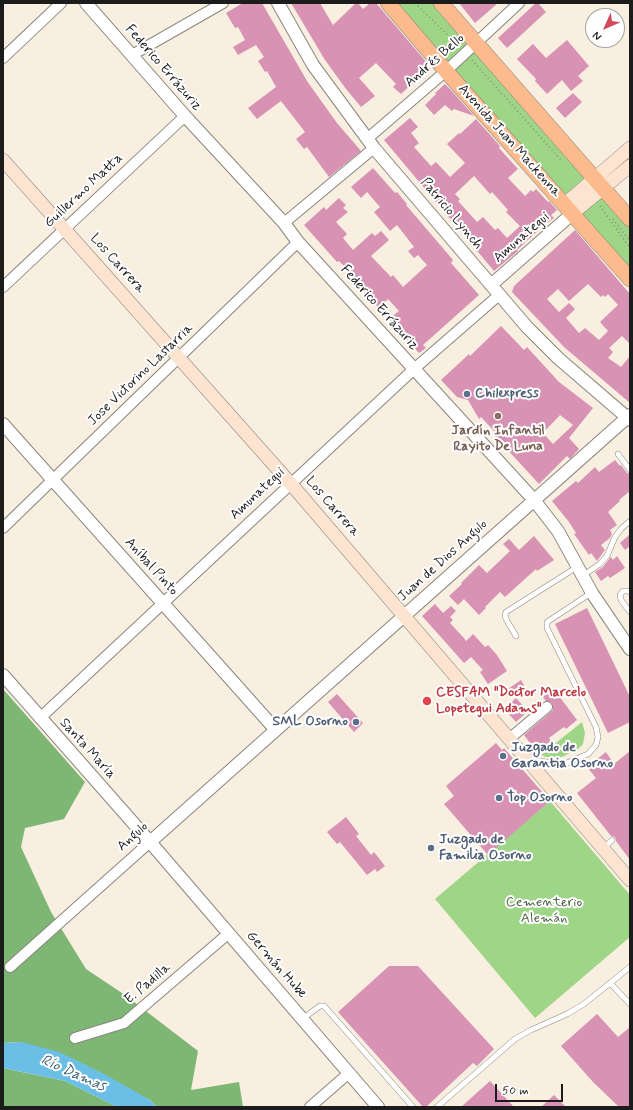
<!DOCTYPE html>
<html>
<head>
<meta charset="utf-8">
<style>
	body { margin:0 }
	#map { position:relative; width:633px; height:1110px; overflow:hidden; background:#f8efe0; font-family:Mynerve,sans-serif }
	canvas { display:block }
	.frame { position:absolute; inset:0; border:4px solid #1c1c1c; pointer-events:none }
	.north { position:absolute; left:585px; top:8px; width:40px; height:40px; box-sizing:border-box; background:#fff; border:1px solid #a4a4a4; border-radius:50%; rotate:225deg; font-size:11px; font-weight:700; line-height:16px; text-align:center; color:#1c1c1c }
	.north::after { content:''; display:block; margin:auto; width:14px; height:18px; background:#d1495b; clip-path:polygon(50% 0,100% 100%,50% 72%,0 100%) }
	.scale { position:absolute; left:495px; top:1084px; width:68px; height:18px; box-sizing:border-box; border:2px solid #1c1c1c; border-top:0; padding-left:5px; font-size:12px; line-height:14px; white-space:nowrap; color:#1c1c1c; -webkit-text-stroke:3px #fff; paint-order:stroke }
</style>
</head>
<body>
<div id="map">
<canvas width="633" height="1110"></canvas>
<div class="frame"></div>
<div class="north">N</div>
<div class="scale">50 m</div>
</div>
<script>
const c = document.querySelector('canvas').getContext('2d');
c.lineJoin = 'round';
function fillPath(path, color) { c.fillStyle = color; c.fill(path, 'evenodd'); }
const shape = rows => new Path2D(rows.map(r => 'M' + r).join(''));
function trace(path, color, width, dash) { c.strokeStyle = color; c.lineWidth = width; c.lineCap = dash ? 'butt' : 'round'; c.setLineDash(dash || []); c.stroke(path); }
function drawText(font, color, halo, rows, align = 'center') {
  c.font = font + ' Mynerve,sans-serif'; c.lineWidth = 4; c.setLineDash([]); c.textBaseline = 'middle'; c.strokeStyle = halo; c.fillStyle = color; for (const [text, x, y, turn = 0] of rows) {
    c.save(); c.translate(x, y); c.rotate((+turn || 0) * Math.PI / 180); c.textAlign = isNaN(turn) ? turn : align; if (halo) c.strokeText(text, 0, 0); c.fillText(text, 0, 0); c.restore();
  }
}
fillPath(shape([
	[393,3,439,3,630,225,630,275],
	[582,722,585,733,583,744,578,749,562,757,546,757,541,755],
	[550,801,630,895,630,937,535,1018,435,899]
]), '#9ed587');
fillPath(shape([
	[3,689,85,782,64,819,25,828,21,847,51,912,86,969,125,995,198,1051,191,1090,239,1082,243,1107,157,1107,150,1100,21,1042,3,1043],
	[3,1068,65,1081,117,1107,3,1107]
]), '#7eb674');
fillPath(shape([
	[21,1042,59,1052,106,1075,150,1100,157,1107,117,1107,65,1081,3,1068,3,1043]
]), '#6bbfe7');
fillPath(shape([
	[243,3,262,3,307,81,337,123,361,151,329,177,307,147,304,149,296,139,305,132,281,101,257,119,248,108,276,87,267,71,265,72,258,61,264,57,256,45,238,55,233,47,245,40,238,27,235,28,226,13],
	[291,3,320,3,333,25,356,3,358,3,363,9,370,3,376,3,429,65,411,81,413,83,401,94,393,87,396,84,376,63,359,78,375,96,361,107,346,89,325,60],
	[459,3,498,3,475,23],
	[536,3,538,3,546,12,507,48,498,38],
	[567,40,589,66,578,76,583,81,571,91,562,80,547,94,535,81,536,79,517,59,533,44,546,58],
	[445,84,450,89,474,116,454,109,452,111,445,105,434,115,425,105,436,94,435,93],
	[573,93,582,102,565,118,556,108],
	[410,118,418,127,411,133,419,143,414,147,431,166,436,162,450,177,465,163,447,144,459,133,460,134,476,119,500,146,499,148,518,169,508,178,525,196,531,190,533,192,536,189,548,202,549,201,557,210,551,215,554,218,542,227,517,250,518,251,494,271,384,140],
	[474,176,490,194,492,192,508,210,506,212,520,226,507,238,498,228,495,230,483,217,477,222,458,201,460,199,455,194],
	[373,168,395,193,397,192,407,204,406,205,453,260,451,263,479,295,423,345,426,348,419,353,389,319,399,311,388,299,379,308,348,276,351,273,339,261,337,262,304,225,324,207,326,210,339,198,346,205,343,208,348,212,336,222,347,234,343,238,353,250,372,233,375,236,381,231,389,240,371,256,391,277,393,275,403,287,427,265,418,255,414,258,408,251,414,247,397,225,390,231,374,212,380,207,367,192,361,198,351,187],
	[575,230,630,294,630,344,622,336,609,348,613,352,608,358,621,367,630,356,630,403,564,347,512,292,514,286],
	[588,284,601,297,603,295,605,297,608,294,618,305,600,322,608,331,599,340,585,328,579,333,566,318,575,309,569,303,559,312,547,299,558,289,569,301],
	[501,326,524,350,527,347,559,382,593,408,569,438,579,449,570,459,567,456,539,484,494,435,496,433,481,417,479,419,468,400,457,397,441,380,469,354,470,356],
	[560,415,573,425,553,444,543,433],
	[615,460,620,466,621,465,627,473,630,474,630,491,619,500,620,501,608,512,617,525,610,530,612,534,610,538,601,545,605,550,597,561,591,553,589,555,574,534,576,533,569,522,552,501,576,481,578,483,595,467,599,472],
	[630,534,630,546,625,550,620,543],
	[534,536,554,560,537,571,536,569,505,597,500,592,485,607,486,608,479,615,464,599,458,605,449,596,462,584,461,583,479,565,487,573,510,551,503,544,509,539,519,550],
	[617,556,625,568,610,578,608,576,601,581,595,572,603,567,611,557,613,560],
	[435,604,443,613,451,606,456,611,450,617,453,620,450,623,464,638,466,641,473,634,485,647,488,645,497,655,507,671,488,684,480,672,483,670,471,657,464,663,422,616],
	[587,608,630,697,630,722,608,733,555,624],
	[521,680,525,687,510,698,505,691],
	[553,688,577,720,566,729,564,727,549,738,551,741,537,752,524,735,553,710,552,703,546,701,543,697],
	[337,694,363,723,354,732,328,702],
	[516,698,528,711,516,722,504,709],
	[496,743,502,750,504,748,550,801,488,855,444,804,454,796,446,786],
	[630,751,630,860,616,841,615,837,611,836,577,793,596,778,587,767,606,752,614,764],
	[346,817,359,834,356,836,371,855,374,852,385,866,377,872,375,869,367,875,340,842,337,844,327,832],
	[389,966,418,966,494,1049,477,1066,473,1063,426,1107,423,1107,338,1012],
	[597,1014,618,1037,630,1027,630,1107,619,1107,593,1082,561,1046],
	[490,1081,514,1107,461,1107],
	[554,1095,566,1107,541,1107]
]), '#d892b4');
const service = shape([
	[618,454,630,470],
	[582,576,600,564,607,556,615,537,621,529,630,521],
	[630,592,627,591,623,591,620,595,621,600,630,612],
	[516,636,507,621,505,616,506,612,577,567],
	[530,759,562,765,588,754,596,745,598,737,596,727,547,628,547,622,591,593],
	[604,848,612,840],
	[610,983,630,1004],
	[302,1019,320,1006,324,1006,413,1107],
	[437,1107,515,1039,531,1030,567,1014,584,1004,630,967]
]);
const minor = shape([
	[132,55,223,3],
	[3,58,61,3],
	[367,139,446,71,519,3],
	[284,223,374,148],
	[3,287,185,116],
	[3,528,298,242],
	[40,718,414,369,499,295],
	[509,739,547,707],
	[10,967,150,842],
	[75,1038,124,1023,229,933],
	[310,1107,349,1073]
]);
const tertiary = shape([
	[86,3,185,116,284,223,298,242,534,500,558,531,592,593,630,649],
	[278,3,313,65,374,148,527,327,558,358,630,420],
	[491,285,573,213],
	[3,424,276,730],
	[3,675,150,842,378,1107],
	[150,842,630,415]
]);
const secondary = shape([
	[3,160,291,484,630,880],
	[565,204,630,148],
	[573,213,630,166]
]);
const primary = shape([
	[388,3,446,71,630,279],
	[441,3,630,219]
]);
trace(service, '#8a867e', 6);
trace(minor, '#8a867e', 12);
trace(tertiary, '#8a867e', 14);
trace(secondary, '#8a867e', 14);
trace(primary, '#8a867e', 16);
trace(shape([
	[415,3,459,46],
	[472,60,561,160],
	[600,206,630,248],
	[613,219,630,241]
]), '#8a867e', 1.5, [1, 3]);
trace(service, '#fff', 5);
trace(minor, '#fff', 10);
trace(tertiary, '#fff', 12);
trace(secondary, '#fde4d1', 13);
trace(primary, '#fbbb8c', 15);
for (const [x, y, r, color] of [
	[467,394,4,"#5c6f8a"],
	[498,416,4,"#8d6e63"],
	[427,701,5,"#e0444e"],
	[356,722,4,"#5c6f8a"],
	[503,756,4,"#5c6f8a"],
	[499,798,4,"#5c6f8a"],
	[431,848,4,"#5c6f8a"]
]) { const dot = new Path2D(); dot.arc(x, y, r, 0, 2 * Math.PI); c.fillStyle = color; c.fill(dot); trace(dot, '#fff', 1.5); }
drawText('14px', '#1c1c1c', '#fff', [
	["Andrés Bello",435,61,-41],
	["Federico Errázuriz",163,68,49],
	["Avenida Juan Mackenna",509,141,48],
	["Guillermo Matta",84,191,-43],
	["Patricio Lynch",451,214,50],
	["Amunategui",522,238,-41],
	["Los Carrera",117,264,48],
	["Federico Errázuriz",379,308,48],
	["Jose Victorino Lastarria",141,375,-44],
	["Amunategui",258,494,-43],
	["Los Carrera",332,507,49],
	["Juan de Dios Angulo",443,561,-42],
	["Aníbal Pinto",151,567,48],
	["Santa María",87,749,48],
	["Angulo",133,837,-42],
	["Germán Hube",276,965,49],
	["E. Padilla",148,984,-40]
]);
drawText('bold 14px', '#4e5e75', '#fff', [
	["Chilexpress",475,394],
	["SML Osorno",348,722,"right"],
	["Juzgado de",511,748],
	["Garantia Osorno",511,764],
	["Top Osorno",507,798],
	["Juzgado de",439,840],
	["Familia Osorno",439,856]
], 'left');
drawText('bold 14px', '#785e54', '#fff', [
	["Jardín Infantil",498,431],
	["Rayito De Luna",498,447]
]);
drawText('bold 14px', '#be3a42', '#fff', [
	["CESFAM \"Doctor Marcelo",436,693],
	["Lopetegui Adams\"",436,709]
], 'left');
drawText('14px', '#4a5d41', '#fff', [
	["Cementerio",544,903],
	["Alemán",544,919]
]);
drawText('italic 15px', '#3c5d6d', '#fff', [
	["Río Damas",73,1074,24]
]);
</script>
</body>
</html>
